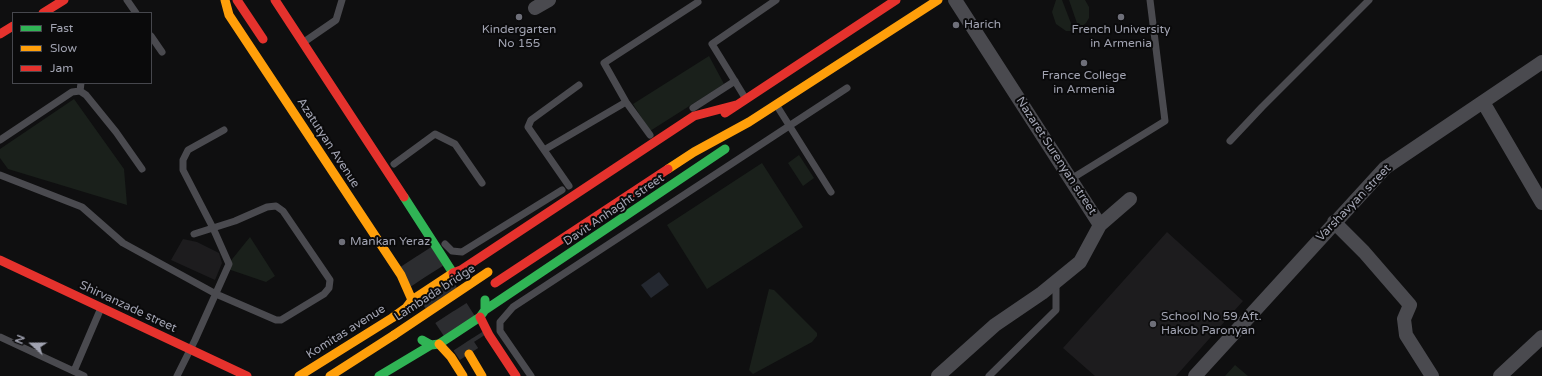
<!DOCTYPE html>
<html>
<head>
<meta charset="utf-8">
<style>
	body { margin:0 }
	#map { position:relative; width:1542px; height:376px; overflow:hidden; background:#0f0f10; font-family:"Varela Round",sans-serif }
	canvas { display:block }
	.legend { position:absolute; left:12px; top:12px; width:140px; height:72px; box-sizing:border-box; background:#0a0a0b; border:1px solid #46474d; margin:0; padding:5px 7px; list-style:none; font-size:12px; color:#a1a3b1 }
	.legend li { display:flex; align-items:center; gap:8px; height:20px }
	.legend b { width:20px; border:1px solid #46474d }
	.north { position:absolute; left:12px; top:324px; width:40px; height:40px; -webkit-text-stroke:3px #0a0a0b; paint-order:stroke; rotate:291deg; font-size:11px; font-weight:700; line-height:16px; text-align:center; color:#a1a3b1 }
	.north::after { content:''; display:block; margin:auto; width:14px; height:18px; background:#a1a3b1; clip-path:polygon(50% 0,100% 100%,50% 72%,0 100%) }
</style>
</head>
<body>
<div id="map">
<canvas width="1542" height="376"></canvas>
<ul class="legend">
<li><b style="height:5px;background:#30b455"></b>Fast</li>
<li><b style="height:5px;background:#ff9f0a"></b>Slow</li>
<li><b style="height:5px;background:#e5322d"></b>Jam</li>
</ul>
<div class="north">N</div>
</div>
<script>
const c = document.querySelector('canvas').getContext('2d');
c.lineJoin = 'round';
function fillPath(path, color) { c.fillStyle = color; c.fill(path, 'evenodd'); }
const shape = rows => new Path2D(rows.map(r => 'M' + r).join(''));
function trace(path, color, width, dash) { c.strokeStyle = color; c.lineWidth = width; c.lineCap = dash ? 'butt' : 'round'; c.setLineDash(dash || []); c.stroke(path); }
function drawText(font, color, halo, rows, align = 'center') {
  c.font = font + ' "Varela Round",sans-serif'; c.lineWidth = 4; c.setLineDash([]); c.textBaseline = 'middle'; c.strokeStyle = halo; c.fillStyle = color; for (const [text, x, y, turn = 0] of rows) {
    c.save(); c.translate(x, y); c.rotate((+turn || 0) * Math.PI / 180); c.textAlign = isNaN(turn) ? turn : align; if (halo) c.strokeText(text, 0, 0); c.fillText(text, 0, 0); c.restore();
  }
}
fillPath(shape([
	[1167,232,1243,301,1176,376,1095,376,1063,348],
	[183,239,197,242,219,253,222,263,215,280,171,260]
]), '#1d1c1e');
fillPath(shape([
	[1056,0,1062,0,1074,31,1066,31,1056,24,1052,12],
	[1069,0,1085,0,1089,7,1089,18,1086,23,1079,29],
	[709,56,724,84,650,131,633,104],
	[74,99,124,169,127,205,8,169,0,158,0,149],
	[799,155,814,178,803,186,788,163],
	[762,163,803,227,707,289,667,225],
	[250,237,275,276,266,282,225,268],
	[769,289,774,290,817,333,817,336,812,342,753,374,749,370],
	[1235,365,1248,376,1225,376]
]), '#1a201b');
fillPath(shape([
	[659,272,669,285,651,298,641,285]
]), '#242830');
trace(shape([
	[422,253,477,340],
	[408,262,469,354]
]), '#2c2d30', 22, [22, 11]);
trace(shape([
	[127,0,136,13],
	[151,36,162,52],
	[304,42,336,20,342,0],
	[579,85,531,120,528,127,544,150,626,102],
	[80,91,81,83],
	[744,96,712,44,776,0],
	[777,106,831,192],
	[693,108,735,81],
	[650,135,626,102,604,63,698,2],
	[0,140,72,92,80,91,86,95,116,132,142,169],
	[1230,141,1262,107,1369,0],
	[544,150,569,186],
	[394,164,435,134,455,144,482,183],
	[0,175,82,207,123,243,216,294,276,320,281,320,324,294,329,288,330,280,283,211,276,206,267,207,235,221,194,234],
	[1071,179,1165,121,1150,0],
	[445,244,452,251,462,252,562,190],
	[0,337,84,376],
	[74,371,101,308],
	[177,376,195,340,229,264,213,228,183,170,183,160,188,150,224,130],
	[531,376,500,331,500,322,513,307,847,88],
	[989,376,1056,310,1056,282]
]), '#4a4a4f', 7);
trace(shape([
	[535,8,549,0],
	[1483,102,1542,203],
	[1334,222,1364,252,1410,305,1404,319,1406,335,1432,376],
	[1100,225,1130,199],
	[938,376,995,325,1042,293,1080,262,1100,225,955,0],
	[1195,376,1385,168,1542,62],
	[1500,376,1542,337]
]), '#4a4a4f', 14);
trace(shape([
	[404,197,453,273],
	[485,310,725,149],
	[422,340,431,345,439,344,480,317,485,310,485,300],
	[379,376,431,345]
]), '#30b455', 9);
trace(shape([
	[225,0,229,15,401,275,412,300],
	[668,169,694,152,749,122,938,0],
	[439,344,451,357,463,376],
	[469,354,482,376],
	[299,376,392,318,406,308,412,300,453,273],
	[330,376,394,335]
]), '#ff9f0a', 9);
trace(shape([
	[237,0,263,39],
	[275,0,404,197],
	[43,13,64,0],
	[0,34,13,26],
	[725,113,896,0],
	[0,260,247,376],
	[453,273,461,270,694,116,736,105],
	[495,283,668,169],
	[480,317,489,335,516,376]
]), '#e5322d', 9);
trace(shape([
	[394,335,488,272]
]), '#ff9f0a', 9);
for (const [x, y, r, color] of [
	[519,17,4,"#6e6f79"],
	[1121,17,4,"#6e6f79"],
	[956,25,4,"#6e6f79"],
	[1084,63,4,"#6e6f79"],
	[342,242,4,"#6e6f79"],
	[1153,324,4,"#6e6f79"]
]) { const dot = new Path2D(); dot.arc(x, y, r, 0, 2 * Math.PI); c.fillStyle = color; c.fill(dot); trace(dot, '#0a0a0b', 1.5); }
drawText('12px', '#a1a3b1', '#0a0a0b', [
	["Harich",964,25],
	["Kindergarten",519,30,"center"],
	["No 155",519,44,"center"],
	["French University",1121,30,"center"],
	["in Armenia",1121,44,"center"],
	["France College",1084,76,"center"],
	["in Armenia",1084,90,"center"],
	["Mankan Yeraz",350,242],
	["School No 59 Aft.",1161,317],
	["Hakob Paronyan",1161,331]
], 'left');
drawText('12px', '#a1a3b1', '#0a0a0b', [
	["Azatutyan Avenue",328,143,57],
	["Nazaret Surenyan street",1056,156,57],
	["Varshavyan street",1354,203,-46],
	["Davit Anhaght street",614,210,-34],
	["Lambada bridge",435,293,-33],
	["Shirvanzade street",128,307,25],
	["Komitas avenue",346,332,-32]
]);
</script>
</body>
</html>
